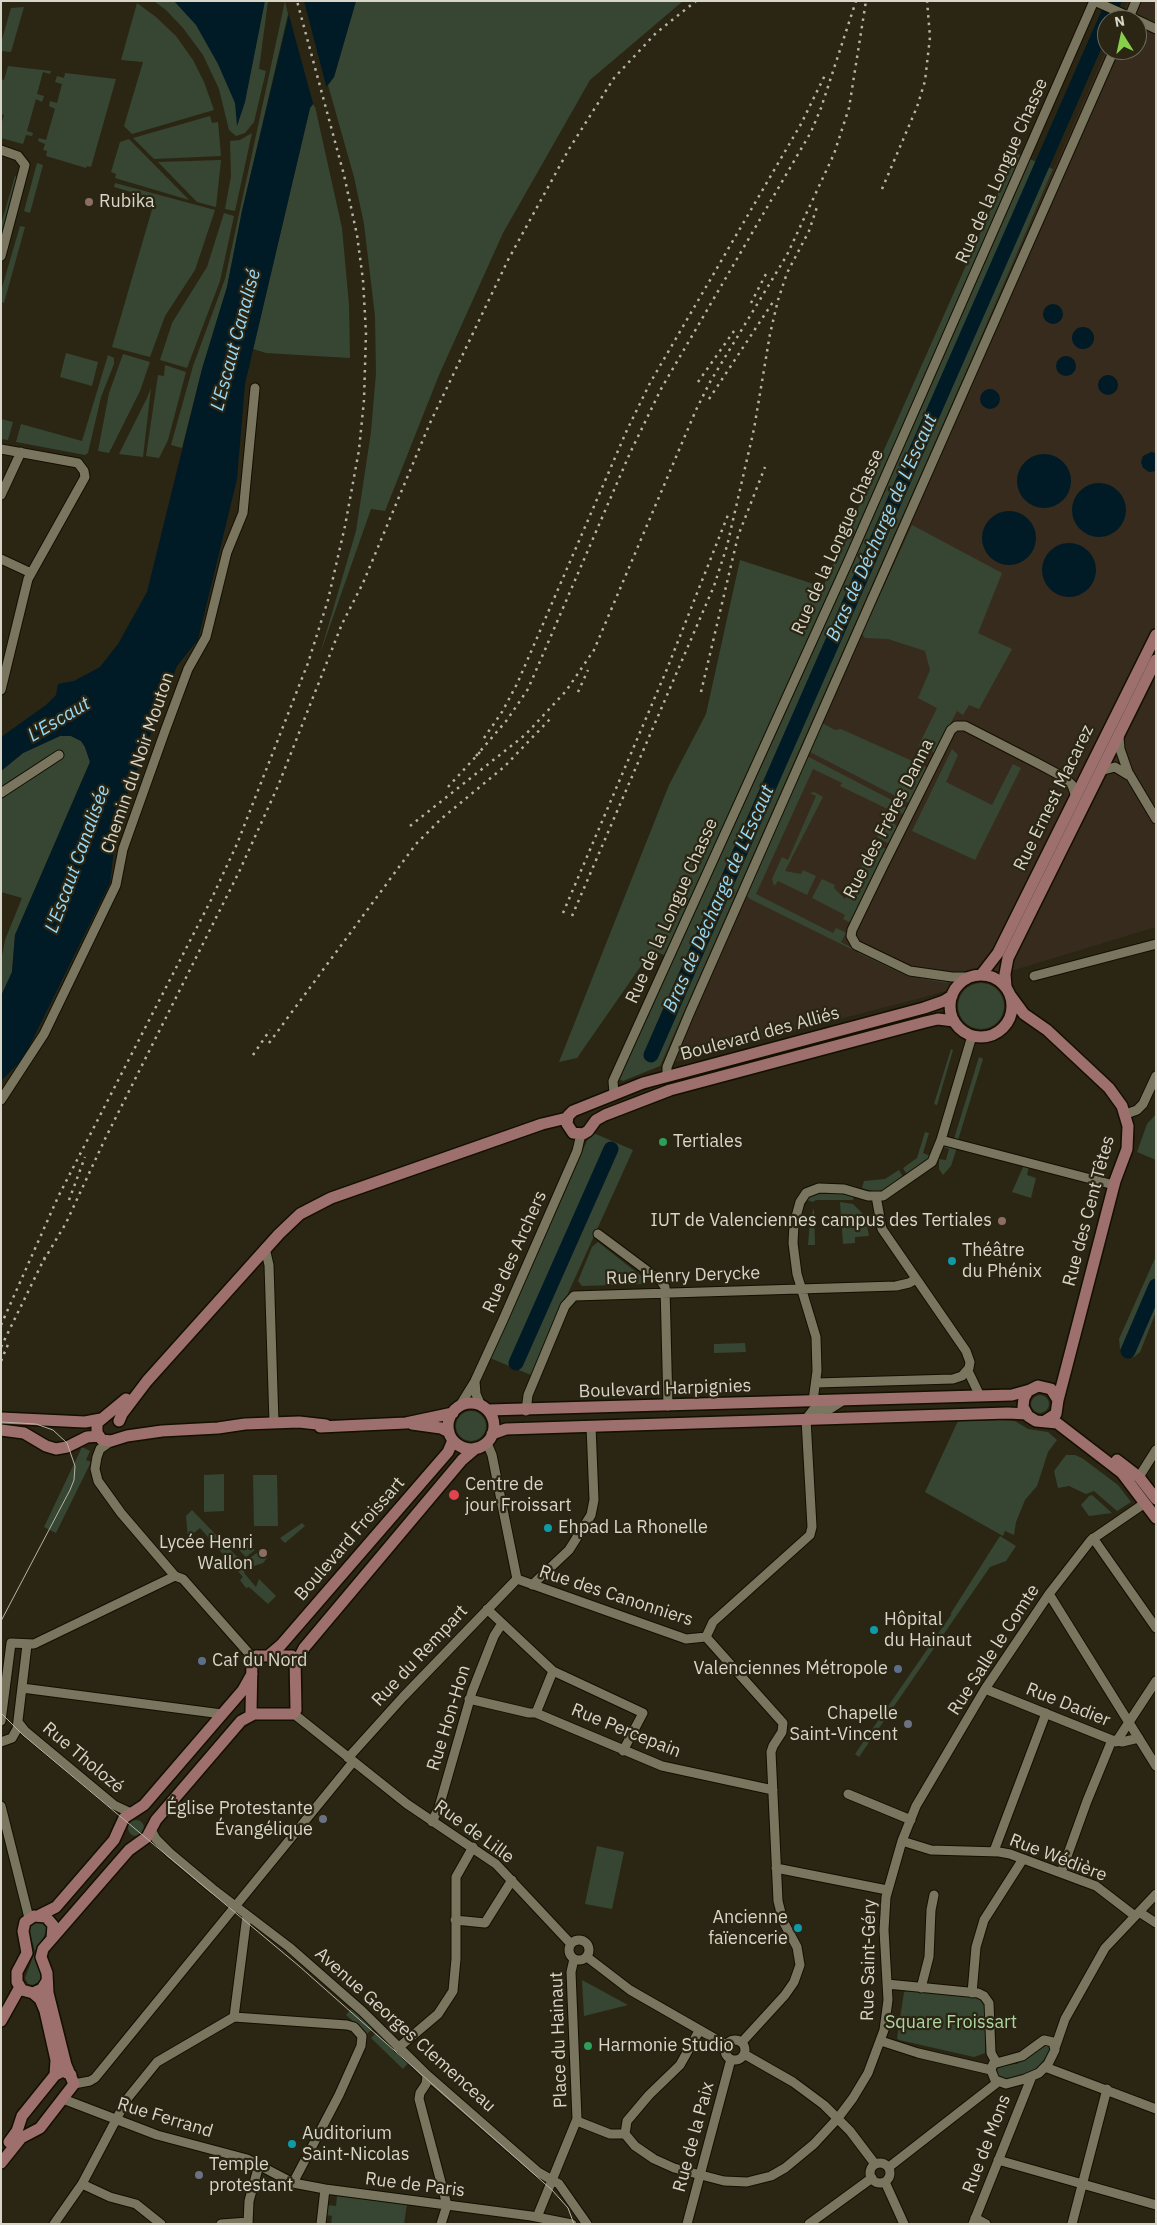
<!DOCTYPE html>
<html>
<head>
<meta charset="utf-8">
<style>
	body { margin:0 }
	#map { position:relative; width:1157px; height:2225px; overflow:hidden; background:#2a2613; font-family:"IBM Plex Sans",sans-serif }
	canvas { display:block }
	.frame { position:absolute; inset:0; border:2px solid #d8d5c9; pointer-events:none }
	.north { position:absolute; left:1097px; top:10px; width:50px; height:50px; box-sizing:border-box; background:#2a2613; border:1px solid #706c5c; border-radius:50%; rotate:350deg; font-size:14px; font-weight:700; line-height:20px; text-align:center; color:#d8d5c9 }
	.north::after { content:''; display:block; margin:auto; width:18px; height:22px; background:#87cf4b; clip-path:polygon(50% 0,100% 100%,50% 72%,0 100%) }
</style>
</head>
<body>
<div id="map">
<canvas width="1157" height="2225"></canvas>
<div class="frame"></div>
<div class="north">N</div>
</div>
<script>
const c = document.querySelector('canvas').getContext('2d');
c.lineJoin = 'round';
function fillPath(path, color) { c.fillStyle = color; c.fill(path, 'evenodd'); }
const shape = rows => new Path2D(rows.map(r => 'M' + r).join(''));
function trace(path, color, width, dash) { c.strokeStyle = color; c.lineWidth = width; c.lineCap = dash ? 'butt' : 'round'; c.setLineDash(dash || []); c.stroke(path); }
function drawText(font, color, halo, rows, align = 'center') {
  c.font = font + ' "IBM Plex Sans",sans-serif'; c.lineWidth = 4.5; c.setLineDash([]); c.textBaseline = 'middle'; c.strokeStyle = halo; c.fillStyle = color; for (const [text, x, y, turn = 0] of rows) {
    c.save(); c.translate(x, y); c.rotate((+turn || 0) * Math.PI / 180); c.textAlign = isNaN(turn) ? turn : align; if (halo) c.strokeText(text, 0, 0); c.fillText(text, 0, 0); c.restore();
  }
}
fillPath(shape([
	[1128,1,1156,1,1156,927,932,995,660,1066,1107,48,1107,50,1137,50,1137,20,1120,20]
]), '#372b1d');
fillPath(shape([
	[154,1,268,1,259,69,266,71,254,122,245,133,236,136,229,130,219,89,203,55,183,28,166,10],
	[285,1,288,14,242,211,227,287,202,369,182,448,171,445,193,366,225,279],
	[356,1,683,1,590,80,503,233,439,375,385,511,371,509,320,654,356,531,371,432,376,373,375,316,364,224,354,177,328,85,334,77],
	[137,3,156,17,176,36,193,60,204,82,214,110,132,134,124,126,143,62,121,60],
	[24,7,11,52,1,51,1,43,11,8],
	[8,66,51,71,50,74,43,72,37,94,44,96,42,102,36,99,27,131,33,133,32,136,26,135,23,144,1,138,1,125,4,115,1,114,1,79,4,80],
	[65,73,116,79,91,167,87,166,86,168,46,156,47,151,43,150,45,144,38,141,39,138,46,140,55,109,49,106,50,101,57,103,62,84,55,82,57,76,64,78],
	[314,102,342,228,349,305,350,358,266,353,253,349,310,108],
	[210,116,212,123,218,122,221,156,154,159,133,138],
	[252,133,235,211,225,209,231,176,230,141,240,140],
	[129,139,189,200,115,178,116,174,111,172,120,142],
	[1016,153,1053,169,971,360,660,1066,623,1081,619,1079,673,959,652,950,577,1058,559,1062,669,785,706,714,740,560,823,587],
	[221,160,216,207,197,202,158,162],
	[37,163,43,165,30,213,24,211],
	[15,176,19,178,1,239,1,224],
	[115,183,215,210,195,270,165,316,150,357,112,347,155,199,114,187],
	[224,213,234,216,220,281,187,368,160,360,172,323,207,267],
	[20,226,25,227,4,303,1,302,1,291],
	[66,353,98,362,92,386,60,377],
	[123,354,150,362,140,391,109,453,98,451,109,393],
	[108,355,114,358,114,364,101,397,88,453,85,455,16,442,21,424,82,441],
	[165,365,186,372,168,440,159,458,146,456,158,375,164,376],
	[151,388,143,457,119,454,147,398],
	[1,419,13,422,8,440,1,439],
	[912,525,1002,573,978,633,1012,649,979,709,969,705,963,715,957,711,935,753,919,745,937,708,918,698,930,670,925,651,888,639,865,638,862,634],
	[820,722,835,730,841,729,928,768,911,804,808,751],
	[60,736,71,736,81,741,85,747,90,762,15,935,12,972,1,996,1,961,5,940,22,898,1,892,1,771,23,753],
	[952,749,958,755,946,782,992,805,1013,764,1021,768,975,860,912,831],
	[805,755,909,809,906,816,901,813,900,815,840,786,842,783,813,769,756,894,833,933,836,928,843,931,846,933,841,942,856,950,855,951,750,899,745,894],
	[814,792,823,797,785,871,801,874,803,870,816,876,807,895,778,881,774,886,772,879,782,857,788,860,816,796,810,793],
	[886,818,900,828,891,845,877,837],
	[874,842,888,850,851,923,843,919,845,915,812,898,822,879,835,885,834,888,845,899],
	[859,951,949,980,947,983,907,976,858,953],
	'958 1006a23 23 0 1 1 46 0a23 23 0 1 1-46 0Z',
	[951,1049,953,1050,937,1105,934,1104],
	[979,1057,983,1059,958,1140,954,1139],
	[1156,1114,1156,1160,1137,1152,1147,1124],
	[591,1132,633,1150,531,1375,490,1358],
	[925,1132,929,1133,923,1153,931,1156,907,1175,903,1168,917,1158],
	[949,1145,957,1147,951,1166,943,1175,939,1169,939,1159,946,1160,949,1149,943,1147],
	[1024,1165,1029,1166,1027,1175,1036,1178,1031,1198,1012,1192],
	[899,1170,903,1177,884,1190,876,1192,862,1188,864,1181,885,1179],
	[846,1193,854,1196,853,1200,816,1200,813,1202,807,1200,811,1195,817,1194],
	[840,1202,853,1204,862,1213,866,1220,869,1236,855,1237,855,1243,843,1244],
	[814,1208,815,1245,808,1245,810,1220],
	[598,1242,645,1279,644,1284,582,1286,578,1281,592,1247],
	[1156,1256,1156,1312,1140,1352,1134,1357,1120,1349,1119,1339],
	[745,1343,746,1352,714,1353,714,1344],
	'1031 1404a9 9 0 1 1 18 0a9 9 0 1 1-18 0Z',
	'456 1426a15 15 0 1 1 30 0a15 15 0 1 1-30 0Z',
	[999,1420,1015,1421,1028,1429,1048,1432,1057,1440,1048,1452,1037,1486,1025,1500,1016,1522,1014,1535,1005,1531,1003,1536,925,1492,958,1421],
	[82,1447,90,1451,86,1460,91,1462,56,1533,44,1527],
	[1066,1455,1075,1455,1082,1458,1118,1485,1131,1502,1117,1511,1094,1491,1086,1494,1069,1486,1058,1488,1054,1471],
	[224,1474,224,1511,204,1512,204,1475],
	[253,1475,277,1475,278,1526,254,1526],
	[1092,1495,1112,1513,1089,1516,1081,1505,1089,1496],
	[192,1510,246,1566,244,1573,256,1587,259,1579,276,1596,268,1604,249,1587,246,1588,240,1580,243,1577,200,1528,188,1538,186,1516],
	[302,1523,305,1526,285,1543,280,1538],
	[1000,1536,1016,1546,1006,1561,990,1567,859,1757,855,1754,951,1615,951,1613],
	[238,1538,255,1550,246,1557,229,1540],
	[258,1552,267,1558,263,1563,254,1566,247,1560],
	'128 1828a8 8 0 1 1 16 0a8 8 0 1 1-16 0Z',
	[597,1846,624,1852,612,1909,585,1904],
	[40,1922,46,1926,47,1930,40,1944,37,1960,41,1974,40,1981,33,1985,28,1984,25,1978,35,1952,29,1929,33,1924],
	[582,1980,628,2005,584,2016],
	[907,1991,979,1998,985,2005,985,2053,974,2057,899,2040,897,2038,904,1992],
	[351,2009,373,2028,367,2034,346,2015],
	[377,2032,409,2062,403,2069,371,2038],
	[1044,2044,1050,2048,1050,2052,1037,2069,1013,2078,1004,2080,998,2077,997,2070,1001,2065,1017,2064],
	[337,2196,407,2204,404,2224,331,2224,332,2216,326,2215,327,2205,336,2206]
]), '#374632');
fillPath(shape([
	[174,1,265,1,245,102,237,126,235,103,218,64,196,25],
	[292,1,356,1,334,77,310,108,245,384,237,479,198,640,177,666,122,809,115,840,110,883,23,1059,1,1081,1,996,12,972,15,935,90,762,85,747,81,741,71,736,60,736,23,753,1,771,1,737,46,705,56,695,58,684,74,681,100,667,118,644,147,592,202,369,227,287,242,211],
	'1043 314a10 10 0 1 1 20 0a10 10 0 1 1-20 0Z',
	'1072 338a11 11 0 1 1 22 0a11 11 0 1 1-22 0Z',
	'1056 366a10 10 0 1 1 20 0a10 10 0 1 1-20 0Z',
	'1098 385a10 10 0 1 1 20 0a10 10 0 1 1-20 0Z',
	'980 399a10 10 0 1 1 20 0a10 10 0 1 1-20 0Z',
	[1151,452,1156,453,1156,471,1149,472,1143,468,1141,462,1143,456],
	'1017 481a27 27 0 1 1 54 0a27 27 0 1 1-54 0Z',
	'1072 510a27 27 0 1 1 54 0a27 27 0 1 1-54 0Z',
	'982 538a27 27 0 1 1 54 0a27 27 0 1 1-54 0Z',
	'1042 570a27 27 0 1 1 54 0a27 27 0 1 1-54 0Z'
]), '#001a26');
fillPath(shape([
	[289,1,304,1,327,89,314,107,287,8]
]), '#2a2613');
trace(shape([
	[651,1055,1114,1],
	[1128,1351,1156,1286],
	[516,1363,611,1149]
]), '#001a26', 15);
const minor = shape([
	[1094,1,1137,20],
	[1128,20,1136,1],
	[1137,20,1156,29],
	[1,150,18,156,25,165,1,256],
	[1,449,78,463,84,471,85,477,28,579,1,690],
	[1,495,21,452],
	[1,559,31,573],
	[1119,736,1120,749,1128,772,1156,819],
	[1100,771,1115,767,1128,775],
	[1,793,59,755],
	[1034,976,1156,944],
	[971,977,952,977,910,971,856,945,851,936,852,930,883,866,951,730,956,726,965,726,1037,763,1065,778,1072,785,1075,794],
	[667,1076,667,1067,690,1012,1114,50],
	[614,1094,613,1081,848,562,1094,1],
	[1,1100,44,1034,116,885,123,849,165,731,188,669,206,637,227,552,243,513,255,388],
	[1126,1114,1137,1110,1143,1104,1156,1076],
	[941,1140,1114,1185],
	[598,1234,661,1281,665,1287,668,1406],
	[265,1248,269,1265,274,1423],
	[968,1371,980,1396],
	[475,1381,476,1394,481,1406],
	[816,1383,953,1379,962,1376,969,1368,970,1362,966,1351,882,1229,876,1196],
	[813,1401,817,1371,816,1337,797,1274,793,1243,794,1224,800,1202,806,1193,819,1188,844,1189,868,1196,883,1196,932,1162,941,1140,972,1036],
	[459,1407,475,1381,503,1320,577,1151,581,1134],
	[526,1411,528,1395,565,1306,574,1296,896,1286,909,1283,916,1279],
	[111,1441,100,1449,97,1457,95,1469,98,1481,121,1513,175,1576,183,1579,253,1658],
	[487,1443,492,1455,517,1579],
	[1139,1477,1156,1450],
	[1093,1538,1156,1628],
	[517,1579,686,1639,706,1637],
	[532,1585,569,1550,591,1515,594,1500,591,1426],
	[1049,1594,1156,1766],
	[487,1609,553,1671,643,1713,623,1751],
	[706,1637,783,1723,782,1732,773,1746,771,1752,778,1901,783,1921,797,1947,800,1965,794,1982,785,1995,742,2042],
	[706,1637,713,1622,810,1535,812,1527,806,1419,813,1410,830,1409,844,1400],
	[22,1688,222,1714],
	[985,1689,1112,1740,1122,1742,1139,1738],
	[469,1699,529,1713,536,1713,662,1766,773,1790],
	[536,1713,553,1671],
	[294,1714,407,1804,496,1864,571,1944],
	[1,1721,11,1643,34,1644,175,1576],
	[18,1722,25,1731,114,1805,131,1813],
	[1,1742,12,1738,17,1729,27,1645],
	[1116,1742,1156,1681],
	[348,1758,403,1697,517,1579],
	[848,1794,911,1820],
	[1,1806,29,1918],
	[432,1822,439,1807,472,1692,494,1636,501,1625],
	[151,1830,156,1839,170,1853,213,1889,289,1947,362,2011,427,2075,538,2172,559,2184,587,2224],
	[902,1841,931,1850,999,1852,1010,1854,1096,1886,1135,1916],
	[994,1851,1046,1713],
	[776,1868,887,1890],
	[1061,1873,1087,1801,1112,1740],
	[1139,1912,1156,1923],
	[455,1920,485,1923,512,1880],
	'569 1950a10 10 0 1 1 20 0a10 10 0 1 1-20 0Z',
	[587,1957,630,1990,726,2045],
	[887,1984,978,1993,984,1996,989,2003,991,2053,996,2062],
	[921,1988,929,1957,931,1910,934,1895],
	[972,1993,976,1947,984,1920,1023,1859],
	[234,2017,347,2025,354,2027,362,2036,361,2046,339,2095,293,2183],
	'725 2050a10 10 0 1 1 20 0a10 10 0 1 1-20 0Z',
	[1044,2040,1053,2042,1055,2050,1048,2064,1039,2073,1025,2079,1006,2084,995,2080,991,2070,993,2064,1022,2056,1044,2040],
	[881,2041,918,2053,991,2070],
	[398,2048,438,2014,453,1991,456,1959,456,1877,473,1847],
	[1055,2048,1065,2019,1105,1948,1156,1894],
	[744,2054,793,2082,824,2105,850,2131,875,2164],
	[1045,2067,1156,2109],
	[427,2075,426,2084,420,2093,419,2099,447,2205],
	[74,2084,90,2081,95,2078,353,1762],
	[63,2099,157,2135,247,2159,293,2183,325,2189,531,2216,572,2224],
	[577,2121,610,2134,625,2134],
	[625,2134,635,2146,654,2159,674,2168,724,2181,747,2182,771,2176,785,2168,814,2144,838,2118,853,2098,868,2073,884,2030,888,2000,884,1930,886,1897,902,1841,916,1806,985,1689,1049,1594,1091,1540,1145,1503],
	[625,2134,627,2121,649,2095,680,2065,699,2031],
	[998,2160,1156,2205],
	'870 2173a10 10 0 1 1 20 0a10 10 0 1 1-20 0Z',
	[889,2167,998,2082],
	[885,2182,904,2224],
	[82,2184,110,2197,136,2204,161,2224],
	[537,2217,577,2119,571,1972,574,1959],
	[975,2218,986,2224],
	[54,2224,82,2184,127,2099,157,2062,234,2017,247,1915],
	[221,2224,248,2222],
	[248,2224,249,2201,259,2165],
	[321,2224,325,2189],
	[441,2224,447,2205],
	[687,2224,731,2059],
	[809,2224,872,2178],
	[973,2224,1032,2076],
	[1072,2224,1107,2089]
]);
const major = shape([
	[981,975,998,953,1156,635],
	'950 1006a31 31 0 1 1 62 0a31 31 0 1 1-62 0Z',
	[1006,987,1005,974,1008,958,1156,660],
	[1010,995,1024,1014,1047,1030,1109,1088,1122,1106,1128,1126,1127,1149,1115,1181,1058,1400],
	[952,996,944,1001,924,1008,643,1083,573,1111,568,1116,567,1124,573,1133,583,1134,588,1131,596,1120,605,1115,670,1090,925,1022,938,1019,954,1021],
	[126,1399,97,1423,97,1433,102,1440,111,1441,127,1436,162,1431,218,1428,245,1424,299,1422,326,1425],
	'448 1426a23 23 0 1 1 46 0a23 23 0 1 1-46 0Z',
	[488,1410,1012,1395,1030,1390],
	[1,1418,85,1422,101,1419],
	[119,1421,122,1414,147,1381,279,1234,300,1214,331,1198,542,1124,567,1118],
	[1045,1421,1056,1414,1058,1400,1051,1389,1038,1386,1028,1391,1024,1398,1023,1407,1028,1416,1036,1421,1057,1423,1122,1473,1156,1518],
	[412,1424,441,1428,449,1432],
	[320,1427,406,1423,453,1413],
	[1,1430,24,1433,46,1446,56,1449,67,1447,87,1437,99,1436],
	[492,1434,506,1429,1008,1413,1027,1414],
	[1117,1460,1139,1477,1156,1499],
	[256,1656,292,1656,295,1658,296,1710,293,1714,255,1714,251,1712,252,1660,256,1656],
	[268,1656,281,1645,448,1452,453,1440],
	[296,1664,304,1648,462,1460,476,1448],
	[40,1915,56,1907,114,1840,124,1818,144,1805,243,1690,252,1674],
	[47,1981,42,1989,33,1993,22,1990,17,1982,17,1972,27,1953,23,1931,25,1922,34,1916,46,1917,53,1925,52,1938],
	[33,1993,40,1999,45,2011,56,2060,55,2075],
	[1,2021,20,1987],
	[9,2142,17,2131,22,2116,55,2075,63,2071,71,2075],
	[1,2163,21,2138,40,2128,74,2084,66,2065,48,1993,47,1973,41,1957,43,1949,129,1850,147,1837,156,1820,241,1721,254,1714]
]);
trace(minor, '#130f01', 11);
trace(major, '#130f01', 14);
trace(minor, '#7a755f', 9);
trace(major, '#9d6f6d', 11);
trace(shape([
	[1,1422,36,1424,53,1430,67,1443,75,1466,74,1480,70,1490,1,1621],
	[1,1713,23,1735,299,1966,552,2190,568,2208,574,2224]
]), '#b7b4a6', 1);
trace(shape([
	[882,189,917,107,925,81,930,37,927,1],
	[751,303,768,270],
	[698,382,734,331],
	[709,399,775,299],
	[578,692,588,670],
	[701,692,738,536,765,467],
	[484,738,502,712,517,684,627,430,650,383,801,124,826,73],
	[476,756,507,720,528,689,630,453,661,389,811,132,821,108,856,1],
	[448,787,480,752],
	[410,826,525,735,566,691,594,650,696,410,710,382,787,255,834,154,849,108,866,1],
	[563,913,667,669,728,515],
	[572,916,714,586,727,546,754,429,770,334,778,300,787,273,809,231,818,204],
	[269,1043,416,844,441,819,504,767,551,718],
	[253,1055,270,1030],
	[69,1200,85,1157],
	[44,1260,66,1223,105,1139,239,872,278,786,342,624,363,583,430,423,508,260,569,149,614,78,656,33,696,1],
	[1,1325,58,1197,211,900,237,844,308,663,328,600,345,526,359,450,364,400,366,333,363,280,357,235,344,175,297,1],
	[1,1347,46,1255],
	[1,1361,9,1342]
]), '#b7b4a6', 2.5, [2.5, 5]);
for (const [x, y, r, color] of [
	[89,202,5,"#8d6e63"],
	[663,1142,5,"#2e9e5b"],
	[1002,1221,5,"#8d6e63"],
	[952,1261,5,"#0f9aa8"],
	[454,1495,6,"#e0444e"],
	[548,1528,5,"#0f9aa8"],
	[263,1553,5,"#8d6e63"],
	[874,1630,5,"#0f9aa8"],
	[202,1661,5,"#5c6f8a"],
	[898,1669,5,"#5c6f8a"],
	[908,1724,5,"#6b7280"],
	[323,1819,5,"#6b7280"],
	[798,1928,5,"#0f9aa8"],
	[588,2046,5,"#2e9e5b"],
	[292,2144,5,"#0f9aa8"],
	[199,2175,5,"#6b7280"]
]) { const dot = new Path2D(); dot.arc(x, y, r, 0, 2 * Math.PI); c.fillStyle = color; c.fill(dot); trace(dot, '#2a2613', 2); }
drawText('18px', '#d8d5c9', '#2a2613', [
	["Rue de la Longue Chasse",1002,171,-66],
	["Rue de la Longue Chasse",838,542,-66],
	["Chemin du Noir Mouton",138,763,-71],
	["Rue Ernest Macarez",1054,798,-64],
	["Rue des Frères Danna",889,819,-63],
	["Rue de la Longue Chasse",672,911,-66],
	["Boulevard des Alliés",760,1034,-15],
	["Rue des Cent Têtes",1089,1211,-75],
	["Rue des Archers",515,1252,-66],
	["Rue Henry Derycke",683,1276,-2],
	["Boulevard Harpignies",665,1389,-2],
	["Boulevard Froissart",350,1539,-49],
	["Rue des Canonniers",616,1596,18],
	["Rue Salle le Comte",994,1650,-57],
	["Rue du Rempart",420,1656,-47],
	["Rue Dadier",1068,1705,22],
	["Rue Hon-Hon",449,1718,-73],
	["Rue Percepain",626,1731,22],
	["Rue Tholozé",83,1758,40],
	["Rue de Lille",474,1832,36],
	["Rue Wédière",1058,1858,21],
	["Rue Saint-Géry",869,1960,-89],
	["Avenue Georges Clemenceau",405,2030,42],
	["Place du Hainaut",559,2040,-92],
	["Rue Ferrand",165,2118,17],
	["Rue de la Paix",694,2137,-75],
	["Rue de Mons",987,2144,-69],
	["Rue de Paris",415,2185,7]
]);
drawText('18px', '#d8d5c9', '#2a2613', [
	["Rubika",99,202],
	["Tertiales",673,1142],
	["IUT de Valenciennes campus des Tertiales",992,1221,"right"],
	["Théâtre",962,1251],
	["du Phénix",962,1272],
	["Centre de",465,1485],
	["jour Froissart",465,1506],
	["Ehpad La Rhonelle",558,1528],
	["Lycée Henri",253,1543,"right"],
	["Wallon",253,1564,"right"],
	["Hôpital",884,1620],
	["du Hainaut",884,1641],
	["Caf du Nord",212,1661],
	["Valenciennes Métropole",888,1669,"right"],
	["Chapelle",898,1714,"right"],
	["Saint-Vincent",898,1735,"right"],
	["Église Protestante",313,1809,"right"],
	["Évangélique",313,1830,"right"],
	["Ancienne",788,1918,"right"],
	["faïencerie",788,1939,"right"],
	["Harmonie Studio",598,2046],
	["Auditorium",302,2134],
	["Saint-Nicolas",302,2155],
	["Temple",209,2165],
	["protestant",209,2186]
], 'left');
drawText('18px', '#afd5a3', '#2a2613', [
	["Square Froissart",951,2023]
]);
drawText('italic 19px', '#97dafa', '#2a2613', [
	["L'Escaut Canalisé",236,340,-75],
	["Bras de Décharge de L'Escaut",882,528,-66],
	["L'Escaut",59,720,-31],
	["L'Escaut Canalisée",78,859,-70],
	["Bras de Décharge de L'Escaut",719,899,-66]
]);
</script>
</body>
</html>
